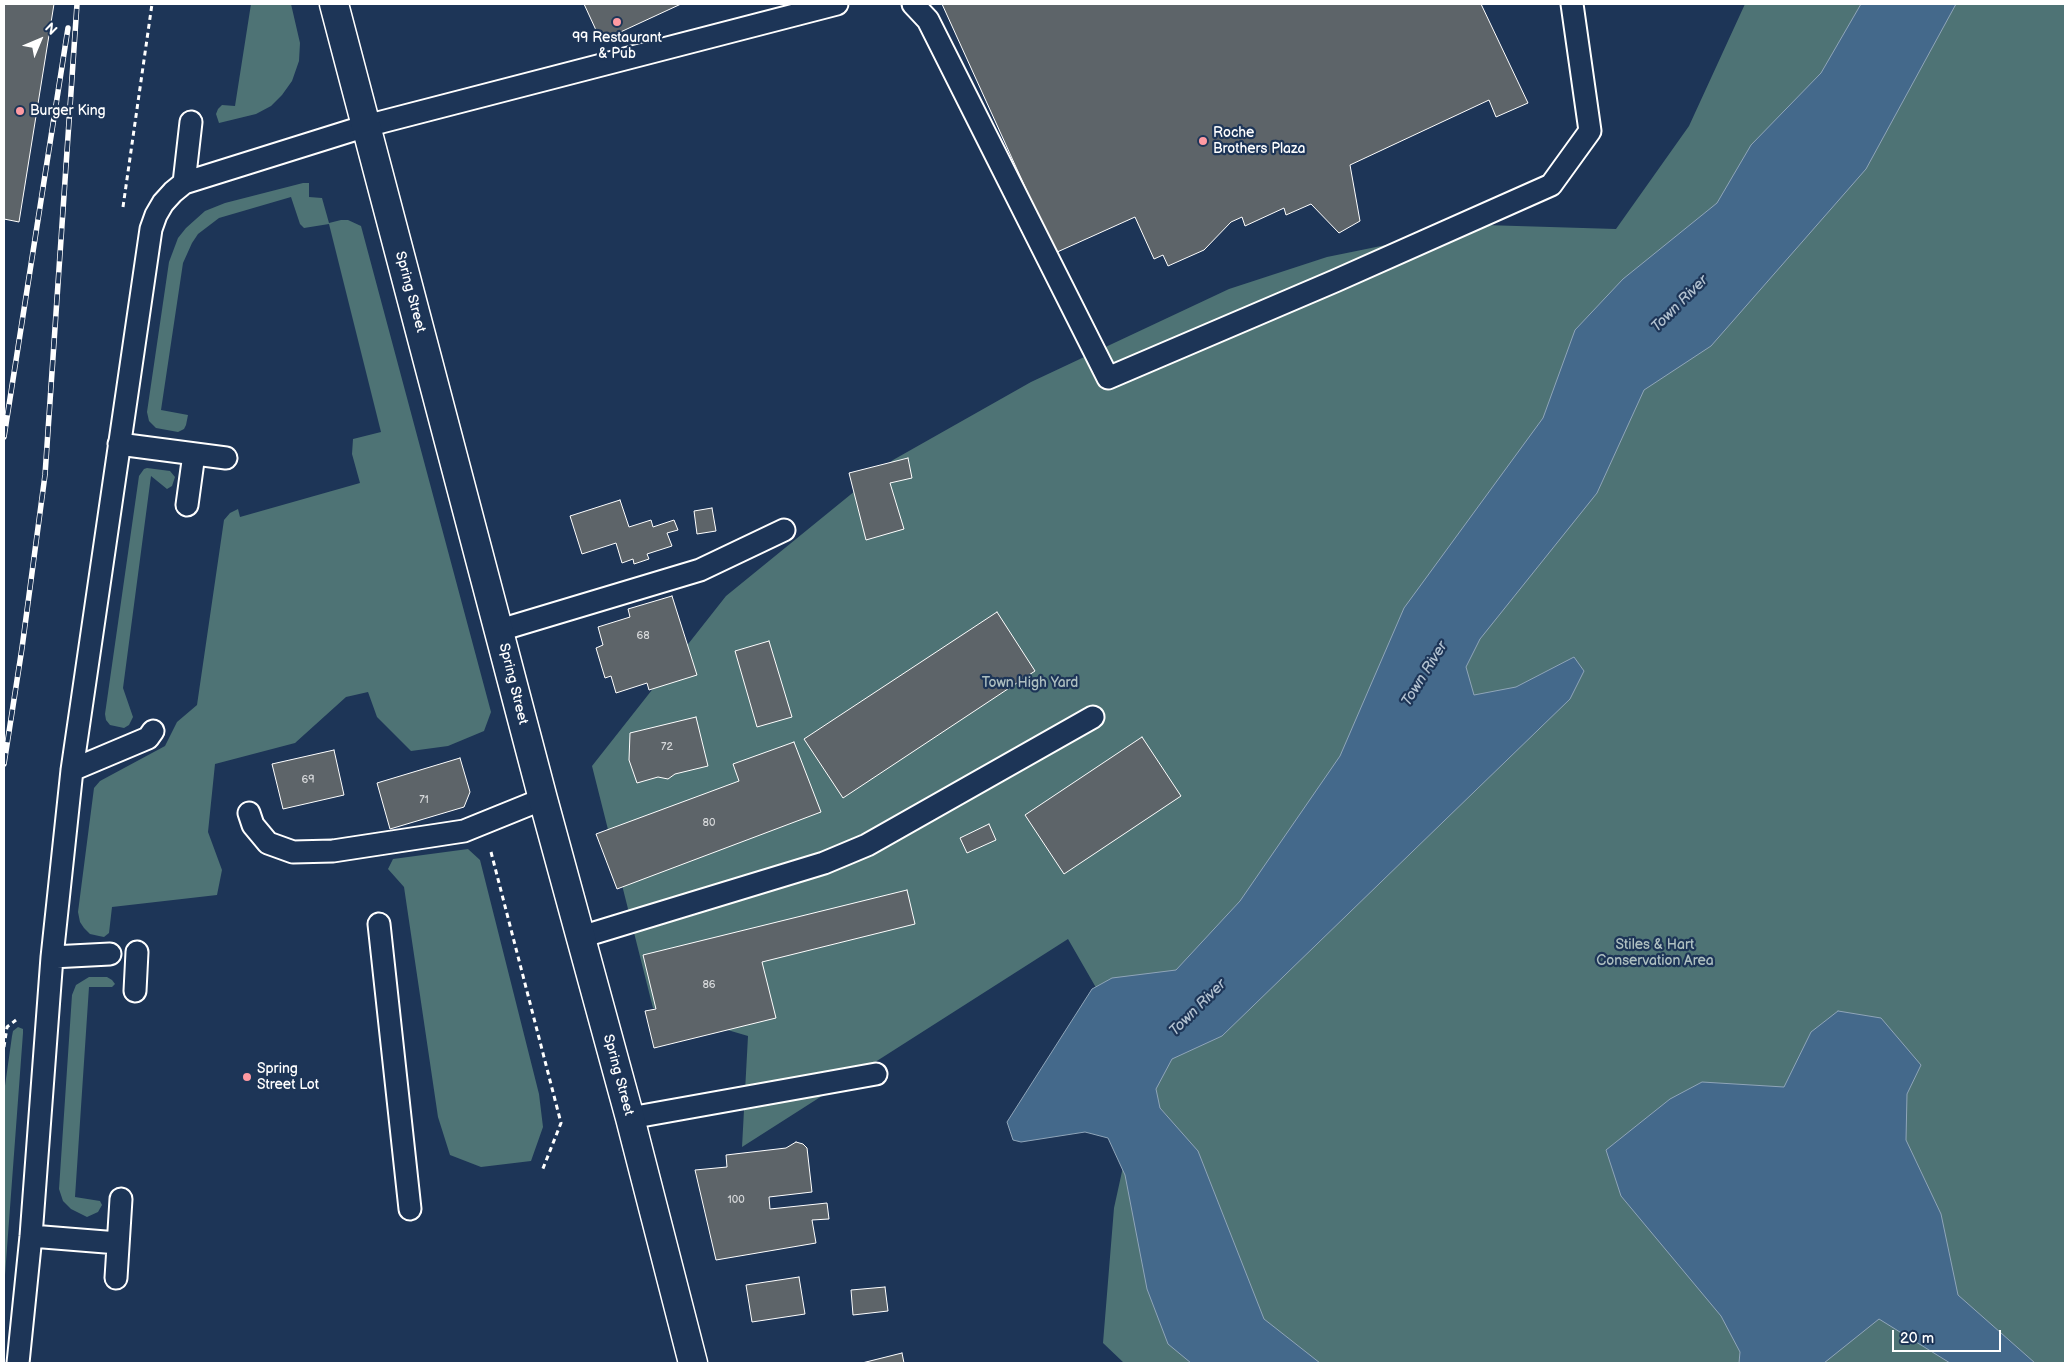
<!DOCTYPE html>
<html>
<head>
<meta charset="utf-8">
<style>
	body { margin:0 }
	#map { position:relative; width:2069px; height:1367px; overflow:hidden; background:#1d3557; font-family:"Balsamiq Sans",sans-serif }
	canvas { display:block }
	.frame { position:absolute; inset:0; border:5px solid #fff; pointer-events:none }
	.north { position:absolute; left:15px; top:15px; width:50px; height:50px; -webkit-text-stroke:4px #1d3557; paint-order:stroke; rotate:45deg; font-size:14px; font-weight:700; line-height:20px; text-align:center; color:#fff }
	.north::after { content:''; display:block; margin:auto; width:18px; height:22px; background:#fff; clip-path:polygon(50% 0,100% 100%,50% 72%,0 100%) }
	.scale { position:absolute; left:1892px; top:1330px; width:109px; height:22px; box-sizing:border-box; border:2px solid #fff; border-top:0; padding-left:6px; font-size:15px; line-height:18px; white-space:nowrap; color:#fff; -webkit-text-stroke:4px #1d3557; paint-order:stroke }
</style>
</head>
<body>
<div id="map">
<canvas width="2069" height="1367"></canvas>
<div class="frame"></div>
<div class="north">N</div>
<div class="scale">20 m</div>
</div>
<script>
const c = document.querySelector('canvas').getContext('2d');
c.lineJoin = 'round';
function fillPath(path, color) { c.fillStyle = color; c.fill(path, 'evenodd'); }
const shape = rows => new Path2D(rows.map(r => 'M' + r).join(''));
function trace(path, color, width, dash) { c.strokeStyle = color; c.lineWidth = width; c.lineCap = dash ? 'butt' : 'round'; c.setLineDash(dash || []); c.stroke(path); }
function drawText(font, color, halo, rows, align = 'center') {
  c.font = font + ' "Balsamiq Sans",sans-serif'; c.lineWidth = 4.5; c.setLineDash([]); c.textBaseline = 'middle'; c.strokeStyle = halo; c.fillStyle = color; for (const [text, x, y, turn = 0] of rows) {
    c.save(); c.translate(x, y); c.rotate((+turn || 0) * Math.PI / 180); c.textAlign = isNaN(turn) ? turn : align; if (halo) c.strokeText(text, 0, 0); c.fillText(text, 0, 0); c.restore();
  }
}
fillPath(shape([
	[251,4,291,4,300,43,299,61,292,81,282,95,271,106,256,114,219,123,216,114,218,109,222,105,235,106],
	[1745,4,2065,4,2065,1363,1124,1363,1103,1343,1114,1208,1144,1071,1068,939,742,1147,748,1036,653,1008,592,766,726,596,893,460,1031,382,1229,289,1327,257,1484,225,1616,229,1689,126],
	[303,183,309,183,309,197,322,198,329,223,341,220,348,220,361,226,491,712,484,731,448,746,411,751,377,717,368,692,346,697,295,743,215,764,208,832,222,870,217,895,112,907,109,933,104,937,99,936,90,934,84,928,80,922,78,912,94,788,100,781,165,746,177,722,197,705,224,520,230,513,238,509,240,517,360,483,352,454,353,439,381,432,329,224,304,228,300,224,291,197,219,218,198,234,192,243,183,263,161,410,188,415,186,425,184,429,178,432,156,428,149,421,147,412,169,262,178,238,186,228,205,211,225,203],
	[147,468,170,471,175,477,172,486,167,489,151,476,123,688,133,717,129,725,124,728,110,725,106,720,105,714,139,476,144,469],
	[468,849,480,860,539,1094,543,1127,531,1161,481,1167,450,1155,438,1117,404,887,388,869,393,859],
	[89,977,107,977,112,980,115,984,112,987,89,987,75,1197,100,1201,102,1205,98,1212,87,1217,71,1209,63,1201,59,1189,72,995,76,985],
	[18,1027,23,1029,23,1033,5,1275,4,1093,12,1036,13,1031]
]), '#4e7375');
const water = shape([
	[1861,4,1956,4,1866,169,1711,346,1644,390,1597,493,1480,639,1466,667,1474,695,1516,687,1574,657,1584,671,1570,699,1222,1036,1172,1059,1156,1089,1160,1108,1198,1151,1264,1319,1320,1363,1191,1363,1168,1344,1147,1289,1125,1175,1108,1138,1085,1132,1021,1142,1013,1140,1007,1122,1092,989,1112,978,1176,970,1240,901,1340,756,1404,608,1543,418,1575,330,1623,279,1717,203,1751,145,1821,73,1861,4],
	[1838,1011,1881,1018,1921,1065,1907,1094,1906,1140,1941,1214,1958,1295,2035,1363,1950,1363,1879,1319,1824,1363,1739,1363,1740,1352,1721,1316,1621,1196,1606,1150,1670,1099,1702,1082,1784,1087,1811,1032,1838,1011]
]);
fillPath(water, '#44698b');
trace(water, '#8fa5b9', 1);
const building = shape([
	[4,4,54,4,19,222,4,219,4,4],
	[584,4,681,4,601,41,584,4],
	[942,4,1481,4,1528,103,1496,117,1489,100,1350,165,1360,221,1339,233,1311,204,1286,215,1284,208,1245,226,1242,217,1231,222,1204,250,1168,266,1163,255,1154,259,1135,217,1055,253,942,4],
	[908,458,912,478,890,483,904,529,866,540,849,473,908,458],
	[620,500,629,527,651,520,653,527,674,520,678,530,667,533,672,546,647,554,649,559,634,564,633,559,622,563,616,543,582,554,570,516,620,500],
	[712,508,716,531,697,534,694,511,712,508],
	[672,596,697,675,649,690,647,683,616,693,611,676,605,678,596,648,603,645,598,627,630,617,628,609,672,596],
	[997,612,1035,671,843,798,804,739,997,612],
	[769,641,792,717,757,727,735,651,769,641],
	[696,717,708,766,675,774,668,779,658,777,637,783,629,760,630,733,696,717],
	[1142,737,1181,796,1064,874,1025,815,1142,737],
	[794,742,821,812,617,889,596,834,739,781,733,764,794,742],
	[334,750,344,795,283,809,272,764,334,750],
	[460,758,470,792,464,807,390,829,377,783,460,758],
	[989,824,996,840,967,853,960,838,989,824],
	[907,890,915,924,762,962,776,1018,654,1048,645,1011,656,1009,643,955,907,890],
	[796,1142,803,1144,807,1148,812,1192,769,1197,770,1209,827,1203,829,1219,812,1220,816,1243,716,1260,695,1170,727,1167,726,1155,786,1148,796,1142],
	[799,1277,805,1314,752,1322,746,1285,799,1277],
	[885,1287,888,1311,853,1315,851,1290,885,1287],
	[902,1353,904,1363,862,1363,902,1353]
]);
fillPath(building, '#5d6469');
trace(building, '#fff', 1);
const service = shape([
	[913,4,928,20,1108,378,1335,281,1551,185,1590,131,1572,4],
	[184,183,191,122],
	[119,444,226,458],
	[187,505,194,454],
	[500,630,700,570,784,530],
	[72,770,148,738,153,731],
	[249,813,253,825,268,843,293,852,333,851,464,831,543,799],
	[379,924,410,1209],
	[581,937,824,863,867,845,1093,717],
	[52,957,110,954],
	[135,991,137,952],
	[630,1118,876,1074],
	[31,1236,118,1243],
	[116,1278,121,1199],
	[18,1363,31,1236,52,957,72,770,151,229,156,215,163,203,173,192,184,183,366,126,837,4]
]);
const tertiary = shape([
	[334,4,543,799,630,1118,693,1363]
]);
trace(service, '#fff', 25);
trace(tertiary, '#fff', 31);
trace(shape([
	[123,207,152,4],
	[491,852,561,1123,542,1171],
	[4,1047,7,1027,16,1020]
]), '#fff', 3, [5, 4]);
trace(service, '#1d3557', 21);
trace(tertiary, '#1d3557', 28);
const rail = shape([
	[4,437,68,28],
	[4,764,22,648,45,475,77,4]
]);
trace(rail, '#fff', 5.5);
trace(rail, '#1d3557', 4, [11]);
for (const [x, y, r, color] of [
	[617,22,5,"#ff9aa2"],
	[20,111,5,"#ff9aa2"],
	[1203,141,5,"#ff9aa2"],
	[247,1077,5,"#ff9aa2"]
]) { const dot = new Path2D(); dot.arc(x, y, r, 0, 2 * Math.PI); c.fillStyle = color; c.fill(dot); trace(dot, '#1d3557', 2); }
drawText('11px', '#d6d8da', null, [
	["68",643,636],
	["72",667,747],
	["69",308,780],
	["71",424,800],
	["80",709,823],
	["86",709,985],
	["100",736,1200]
]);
drawText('14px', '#fff', '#1d3557', [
	["99 Restaurant",617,38,"center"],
	["& Pub",617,54,"center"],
	["Burger King",30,111],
	["Roche",1213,133],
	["Brothers Plaza",1213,149],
	["Spring",257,1069],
	["Street Lot",257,1085]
], 'left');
drawText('14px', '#fff', '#1d3557', [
	["Spring Street",410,292,75],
	["Spring Street",513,684,76],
	["Spring Street",618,1075,75]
]);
drawText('14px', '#afc0c1', '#1d3557', [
	["Town High Yard",1030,683],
	["Stiles & Hart",1655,945],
	["Conservation Area",1655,961]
]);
drawText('italic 15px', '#b4c3d1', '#1d3557', [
	["Town River",1680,304,-45],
	["Town River",1425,674,-58],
	["Town River",1198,1008,-45]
]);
</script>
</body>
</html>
